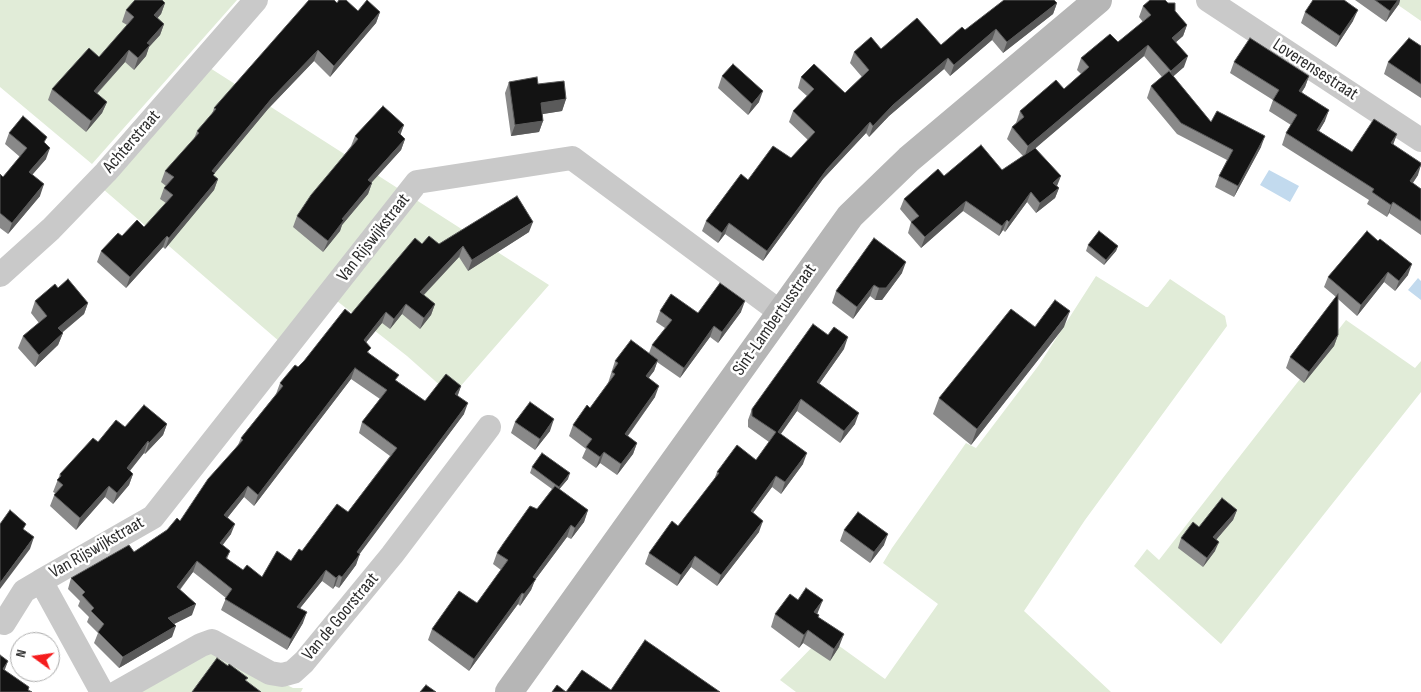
<!DOCTYPE html>
<html>
<head>
<meta charset="utf-8">
<style>
	body { margin:0 }
	#map { position:relative; width:1421px; height:692px; overflow:hidden; background:#fff; font-family:"Sofia Sans Condensed",sans-serif }
	canvas { display:block }
	.north { position:absolute; left:10px; top:632px; width:50px; height:50px; box-sizing:border-box; background:#fff; border:1px solid #ababab; border-radius:50%; rotate:284deg; font-size:14px; font-weight:700; line-height:20px; text-align:center; color:#2c2c2c }
	.north::after { content:''; display:block; margin:auto; width:18px; height:22px; background:#f51c1d; clip-path:polygon(50% 0,100% 100%,50% 72%,0 100%) }
</style>
</head>
<body>
<div id="map">
<canvas width="1421" height="692"></canvas>
<div class="north">N</div>
</div>
<script>
const c = document.querySelector('canvas').getContext('2d');
c.lineJoin = 'round';
function fillPath(path, color) { c.fillStyle = color; c.fill(path, 'evenodd'); }
const shape = rows => new Path2D(rows.map(r => 'M' + r).join(''));
function trace(path, color, width, dash) { c.strokeStyle = color; c.lineWidth = width; c.lineCap = dash ? 'butt' : 'round'; c.setLineDash(dash || []); c.stroke(path); }
function drawText(font, color, halo, rows, align = 'center') {
  c.font = font + ' "Sofia Sans Condensed",sans-serif'; c.lineWidth = 5; c.setLineDash([]); c.textBaseline = 'middle'; c.strokeStyle = halo; c.fillStyle = color; for (const [text, x, y, turn = 0] of rows) {
    c.save(); c.translate(x, y); c.rotate((+turn || 0) * Math.PI / 180); c.textAlign = isNaN(turn) ? turn : align; if (halo) c.strokeText(text, 0, 0); c.fillText(text, 0, 0); c.restore();
  }
}
fillPath(shape([
	[0,0,237,0,92,164,0,87],
	[1391,0,1421,0,1421,21],
	[210,68,549,285,452,396,407,356,337,301,280,342,103,189],
	[1096,276,1146,307,1148,307,1170,279,1225,316,1227,326,1085,520,1024,611,1111,692,796,692,780,680,824,635,885,679,938,604,883,563,892,548,966,443,976,448,1039,365],
	[1346,320,1415,368,1421,361,1421,392,1221,644,1134,566,1147,549,1159,560],
	[211,649,293,688,303,688,301,692,131,692]
]), '#e1ecd8');
fillPath(shape([
	[1269,170,1299,186,1290,202,1260,185],
	[1418,278,1421,281,1421,300,1408,290]
]), '#c2daee');
trace(shape([
	[1208,0,1421,140],
	[0,275,51,229,106,172,256,0],
	[4,623,24,591,41,581],
	[102,692,41,581,153,517,417,182,572,158,780,312],
	[118,692,201,645,212,641,270,673,282,675,293,672,304,662,392,555,489,427]
]), '#c9c9c9', 24);
trace(shape([
	[509,692,850,216,909,159,1098,0]
]), '#b6b6b6', 28);
fillPath(shape([
	[1355,0,1400,0,1399,4,1386,22],
	[165,3,161,14,157,18,164,24,160,35,149,47,146,56,134,70,125,62,97,94,107,102,102,113,86,132,48,100,52,89,99,57,127,25,122,22,126,10],
	[337,3,358,11,380,12,376,23,330,77,314,61,268,109,214,174,214,176,218,179,214,190,165,249,163,247,126,288,97,262,101,251,122,236,144,227,166,203,160,199,164,188,166,186,161,182,165,171,194,139,197,131,212,114,214,108],
	[1057,3,1053,14,1003,53,992,40,950,76,944,69,889,116,869,137,866,133,823,179,763,261,725,234,718,243,702,231,706,221,748,180,791,158,808,140,789,122,793,111,807,96,798,88,801,77,845,93,862,77,850,63,854,52,941,45,965,30],
	[1143,6,1175,11,1187,25,1183,36,1176,42,1184,67,1173,76,1211,122,1261,147,1234,197,1215,187,1219,176,1227,160,1177,134,1147,98,1151,86,1162,77,1144,56,1035,148,1057,186,1059,188,1055,198,1036,213,1027,202,1005,232,1003,230,999,236,963,211,921,248,908,233,911,222,900,209,904,199,944,176,1002,170,1023,156,1007,139,1012,127,1016,123,1020,111,1064,89,1081,74,1077,70,1081,58,1118,42,1143,22,1139,17],
	[1305,12,1353,21,1336,47,1301,23],
	[1421,46,1421,98,1384,74,1388,62],
	[1234,62,1309,76,1305,87,1302,92,1325,121,1319,131,1352,152,1397,134,1393,144,1418,175,1413,183,1421,189,1421,235,1389,213,1387,217,1367,204,1369,200,1282,145,1286,133,1291,125,1269,111,1273,100,1230,73],
	[722,76,759,102,748,115,718,88],
	[509,82,566,99,562,111,542,114,543,121,539,132,511,136,505,93],
	[404,125,400,134,405,139,401,150,371,182,372,183,368,194,342,225,340,231,323,252,293,227,297,216,351,146,355,136],
	[9,133,45,143,46,159,32,175,40,196,8,234,0,228,0,174,3,177,20,157,5,144],
	[1367,231,1408,275,1395,291,1384,282,1357,316,1338,299,1338,335,1334,346,1304,383,1286,368,1290,357,1336,297,1324,287,1328,277],
	[529,232,468,271,459,257,424,295,435,304,431,315,420,329,402,314,390,329,382,323,366,342,369,354,397,381,425,401,461,386,458,395,464,414,359,554,356,565,339,588,335,586,333,589,322,581,300,608,303,623,287,650,221,610,226,598,193,572,180,590,192,615,174,624,172,637,119,668,94,643,98,633,87,622,89,617,78,606,80,601,68,589,71,578,134,552,180,521,238,445,241,438,276,394,280,383,298,367,422,244,439,244],
	[351,379,380,399,362,422,359,433,390,456,348,512,291,561,262,577,243,570,227,559,230,551,222,545,231,534,227,518,244,497,254,506],
	[1088,245,1118,246,1116,251,1104,265,1086,251],
	[902,273,882,300,875,300,870,296,853,319,832,303,836,291],
	[58,288,88,303,84,314,62,333,63,333,58,345,35,367,18,348,23,336,39,323,31,313,35,301],
	[660,311,698,313,741,312,718,343,710,337,680,378,657,362,654,371,648,378,655,397,628,436,637,443,633,454,617,475,600,463,596,468,582,458,586,449,569,436,573,425,590,408,608,383,615,361,649,353,652,345,665,328,656,322],
	[1064,327,971,445,933,414,939,398],
	[844,349,819,384,855,424,840,443,797,411,780,434,803,464,781,494,772,487,753,513,759,532,717,586,691,567,677,586,645,564,649,553,678,526,714,480,717,472,756,460,769,442,748,427,748,420,752,409],
	[515,422,550,431,535,450,511,433],
	[167,424,163,435,145,454,144,453,130,471,133,474,129,485,113,504,105,497,76,530,50,506,55,493,53,492,60,474,98,442,125,427],
	[532,467,568,479,559,489,588,510,584,522,571,539,567,537,535,580,531,590,520,606,518,604,469,671,428,640,432,629,477,603,501,570,493,564,497,553,537,509,552,489,530,473],
	[1237,510,1233,520,1216,540,1215,551,1203,567,1178,548,1181,538,1199,527],
	[844,530,884,545,870,563,840,541],
	[798,600,818,612,817,614,819,615,818,617,839,647,830,661,803,643,799,648,771,627,775,614]
]), '#898989');
fillPath(shape([
	[1398,0,1400,0,1399,4,1386,22,1390,11],
	[165,3,161,14,150,27,154,15],
	[1057,3,1053,14,1003,53,1007,42],
	[1358,10,1353,21,1336,47,1340,36],
	[380,12,376,23,330,77,334,66],
	[164,24,160,35,149,47,146,56,134,70,138,58,147,43],
	[1187,25,1183,36,1168,49,1172,38],
	[996,29,992,40,950,76,954,65],
	[1148,45,1144,56,1024,158,1028,146],
	[129,50,125,62,89,102,94,91],
	[318,50,314,61,268,109,214,174,211,184,212,171,272,98],
	[1188,56,1184,67,1167,82,1171,71],
	[948,58,944,69,889,116,869,137,873,126,893,105],
	[1309,76,1305,87,1295,102,1299,91],
	[763,91,759,102,748,115,752,104],
	[566,99,562,111,537,115,541,103],
	[107,102,102,113,86,132,91,121],
	[1329,110,1325,121,1313,141,1317,130],
	[543,121,539,132,511,136,515,125],
	[870,122,866,133,823,179,763,261,767,251,827,169],
	[404,125,400,136,398,132],
	[1397,134,1393,145,1391,143],
	[1265,136,1261,147,1234,197,1238,186],
	[405,139,401,150,364,191,368,180],
	[50,148,46,159,25,183,29,172],
	[1421,165,1418,175,1406,193,1410,181],
	[1061,176,1057,186,1053,183],
	[218,179,214,190,165,249,169,238],
	[372,183,368,194,342,225,340,231,323,252,328,241,342,219],
	[44,184,40,196,8,234,12,223],
	[1059,188,1055,198,1036,213,1040,203],
	[1031,192,1027,202,1005,232,1009,222],
	[966,201,963,211,921,248,925,237],
	[1393,202,1389,213,1387,217,1391,205],
	[1007,220,1003,230,999,236,1002,226],
	[533,222,529,232,468,271,472,260],
	[729,223,725,234,718,243,722,233],
	[167,236,163,247,126,288,130,277],
	[463,246,459,257,416,303,420,292],
	[1118,246,1116,251,1104,265,1106,260],
	[906,262,902,273,882,300,875,300,879,288],
	[1412,264,1408,275,1395,291,1399,281],
	[1388,272,1384,282,1357,316,1361,305],
	[874,285,870,296,853,319,857,307],
	[745,301,741,312,718,343,722,332],
	[88,303,84,314,54,339,58,328],
	[406,304,402,314,390,329,394,319],
	[435,304,431,315,420,329,424,318],
	[1070,311,1064,327,971,445,977,429],
	[386,312,382,323,360,350,364,340],
	[714,326,710,337,680,378,684,368],
	[63,333,58,345,35,367,39,355],
	[1338,335,1334,346,1304,383,1309,372],
	[848,337,844,349,813,393,817,382],
	[658,360,654,371,642,387,646,376],
	[355,368,351,379,254,506,258,495],
	[461,386,457,397,455,394],
	[659,386,655,397,621,445,625,434],
	[801,399,797,411,774,444,778,432],
	[468,403,464,414,353,563,357,552],
	[859,413,855,424,840,443,844,431],
	[554,419,550,431,535,450,540,439],
	[167,424,163,435,145,454,149,443],
	[148,441,144,453,123,479,127,468],
	[637,443,633,454,617,475,621,464],
	[604,452,600,463,596,468,600,457],
	[807,453,803,464,781,494,785,482],
	[570,473,568,479,557,492,559,487],
	[133,474,129,485,113,504,117,493],
	[776,476,772,487,746,522,751,511],
	[109,486,105,497,76,530,80,518],
	[248,486,244,497,221,526,224,515],
	[588,510,584,522,571,539,575,528],
	[1237,510,1233,520,1210,547,1213,537],
	[763,521,759,532,717,586,721,575],
	[235,524,231,534,216,554,220,543],
	[571,525,567,537,535,580,531,590,520,606,524,594,533,577],
	[888,534,884,545,870,563,874,552],
	[34,537,30,549,0,589,0,583],
	[1219,542,1215,551,1203,567,1207,558],
	[360,554,356,565,339,588,342,577],
	[695,556,691,567,677,586,681,575],
	[197,561,193,572,173,598,177,587],
	[326,570,322,581,293,617,297,607],
	[339,575,335,586,333,589,336,578],
	[522,593,518,604,469,671,474,659],
	[823,600,818,612,810,625,814,612],
	[196,604,192,615,164,629,168,618],
	[307,612,303,623,287,650,291,639],
	[176,626,172,637,119,668,123,657],
	[808,630,803,643,799,648,804,635],
	[844,634,839,647,830,661,834,649],
	[8,661,4,672,3,669]
]), '#5a5a5a');
const building = shape([
	[135,0,162,0,165,3,154,15,164,24,147,43,150,45,138,58,129,50,94,91,107,102,91,121,52,89,89,48,99,57,134,17,126,10,135,0],
	[309,0,334,0,337,3,339,0,346,0,358,11,367,0,380,12,334,66,318,50,272,98,212,171,215,173,213,175,218,179,169,238,167,236,130,277,101,251,118,233,122,236,137,220,144,227,173,195,164,188,174,177,165,171,199,133,197,131,216,109,214,108,309,0],
	[1004,0,1054,0,1057,3,1007,42,996,29,954,65,948,58,893,105,873,126,870,122,827,169,767,251,729,223,722,233,706,221,741,174,748,180,773,146,791,158,815,132,793,111,814,89,801,77,814,64,845,93,869,70,854,52,871,37,881,49,917,18,941,45,962,27,965,30,1004,0],
	[1150,0,1165,0,1168,3,1175,3,1175,11,1187,25,1172,38,1188,56,1171,71,1148,45,1028,146,1012,127,1024,117,1020,111,1056,80,1064,89,1089,67,1081,58,1110,34,1118,42,1151,15,1143,6,1150,0],
	[1313,0,1344,0,1358,10,1340,36,1305,12,1313,0],
	[1375,0,1398,0,1390,11,1375,0],
	[1250,38,1309,76,1299,91,1329,110,1317,130,1352,152,1374,119,1397,134,1391,143,1421,163,1421,165,1410,181,1421,189,1421,221,1393,202,1391,205,1372,192,1374,189,1286,133,1297,115,1273,100,1279,90,1234,62,1250,38],
	[1409,38,1421,46,1421,84,1388,62,1409,38],
	[733,64,763,91,752,104,722,76,733,64],
	[1169,71,1211,122,1217,111,1265,136,1238,186,1219,176,1233,150,1181,123,1151,86,1169,71],
	[537,77,538,84,564,81,566,99,541,103,543,121,515,125,509,82,537,77],
	[383,106,404,125,398,132,405,139,368,180,372,183,342,219,344,220,328,241,297,216,311,195,358,139,355,136,383,106],
	[23,116,47,137,44,142,50,148,29,172,44,184,12,223,0,213,0,174,3,177,27,148,9,133,23,116],
	[981,145,1002,170,1035,148,1061,176,1053,183,1059,188,1040,203,1031,192,1009,222,1007,220,1002,226,966,201,925,237,911,222,919,216,904,199,938,169,944,176,981,145],
	[517,196,533,222,472,260,463,246,420,292,435,304,424,318,406,304,394,319,386,312,364,340,371,348,367,352,399,375,395,380,425,401,446,374,461,386,455,394,468,403,357,552,360,554,342,577,339,575,336,578,326,570,297,607,307,612,291,639,225,599,232,589,197,561,177,587,196,604,168,618,176,626,123,657,98,632,104,624,91,611,94,608,82,595,85,592,71,578,129,545,134,552,167,530,177,518,180,521,208,479,243,440,241,438,283,386,280,383,295,365,298,367,304,361,345,309,351,314,415,238,422,244,429,236,439,244,517,196],
	[355,368,387,390,362,422,397,448,348,512,337,504,302,551,299,549,291,561,277,551,262,577,247,565,243,570,226,558,230,551,220,543,235,524,224,515,248,486,258,495,355,368],
	[1099,231,1118,246,1106,260,1088,245,1099,231],
	[1367,231,1378,241,1380,239,1412,264,1399,281,1388,272,1361,305,1328,277,1367,231],
	[874,238,906,262,886,288,879,288,874,285,857,307,836,291,874,238],
	[68,279,88,303,58,328,63,333,39,355,23,336,47,316,35,301,55,284,58,288,68,279],
	[720,283,745,301,722,332,714,326,684,368,652,345,672,320,660,311,671,294,698,313,720,283],
	[1338,294,1338,335,1309,372,1290,357,1338,294],
	[1055,300,1070,311,977,429,939,398,1011,309,1035,327,1055,300],
	[813,324,828,335,834,327,848,337,817,382,859,413,844,431,801,399,778,432,807,453,785,482,776,476,751,511,763,521,721,575,695,556,681,575,649,553,672,521,678,526,719,473,717,472,737,445,756,460,776,432,752,416,752,409,813,324],
	[631,340,658,360,646,376,659,386,625,434,637,443,621,464,604,452,600,457,586,447,592,439,573,425,587,405,590,408,615,374,612,372,618,363,615,361,631,340],
	[530,402,554,419,540,439,515,422,530,402],
	[144,405,167,424,149,443,148,441,127,468,133,474,117,493,109,486,80,518,54,495,63,485,57,480,61,476,60,474,93,438,98,442,116,420,125,427,144,405],
	[542,453,570,473,559,487,532,467,542,453],
	[555,486,588,510,575,528,571,525,533,577,536,579,524,594,522,593,474,659,432,629,459,591,477,603,508,560,497,553,503,544,530,506,537,509,555,486],
	[1222,498,1237,510,1213,537,1219,542,1207,558,1181,538,1193,522,1199,527,1222,498],
	[10,510,26,524,23,529,34,537,0,583,0,524,10,510],
	[858,512,888,534,874,552,844,530,858,512],
	[806,588,823,600,814,612,819,615,818,617,844,634,834,649,808,630,804,635,775,614,790,594,798,600,806,588],
	[645,640,720,692,552,692,557,685,566,692,582,670,611,690,645,640],
	[0,655,8,661,3,669,29,687,28,690,32,692,0,692,0,655],
	[217,658,228,666,229,664,248,678,245,680,261,692,192,692,217,658],
	[426,685,436,692,420,692,426,685]
]);
fillPath(building, '#131313');
trace(building, '#5a5a5a', 1);
drawText('18px', '#2c2c2c', '#fff', [
	["Loverensestraat",1315,70,33],
	["Achterstraat",132,142,-49],
	["Van Rijswijkstraat",374,238,-52],
	["Sint-Lambertusstraat",775,320,-55],
	["Van Rijswijkstraat",97,548,-30],
	["Van de Goorstraat",341,617,-50]
]);
</script>
</body>
</html>
